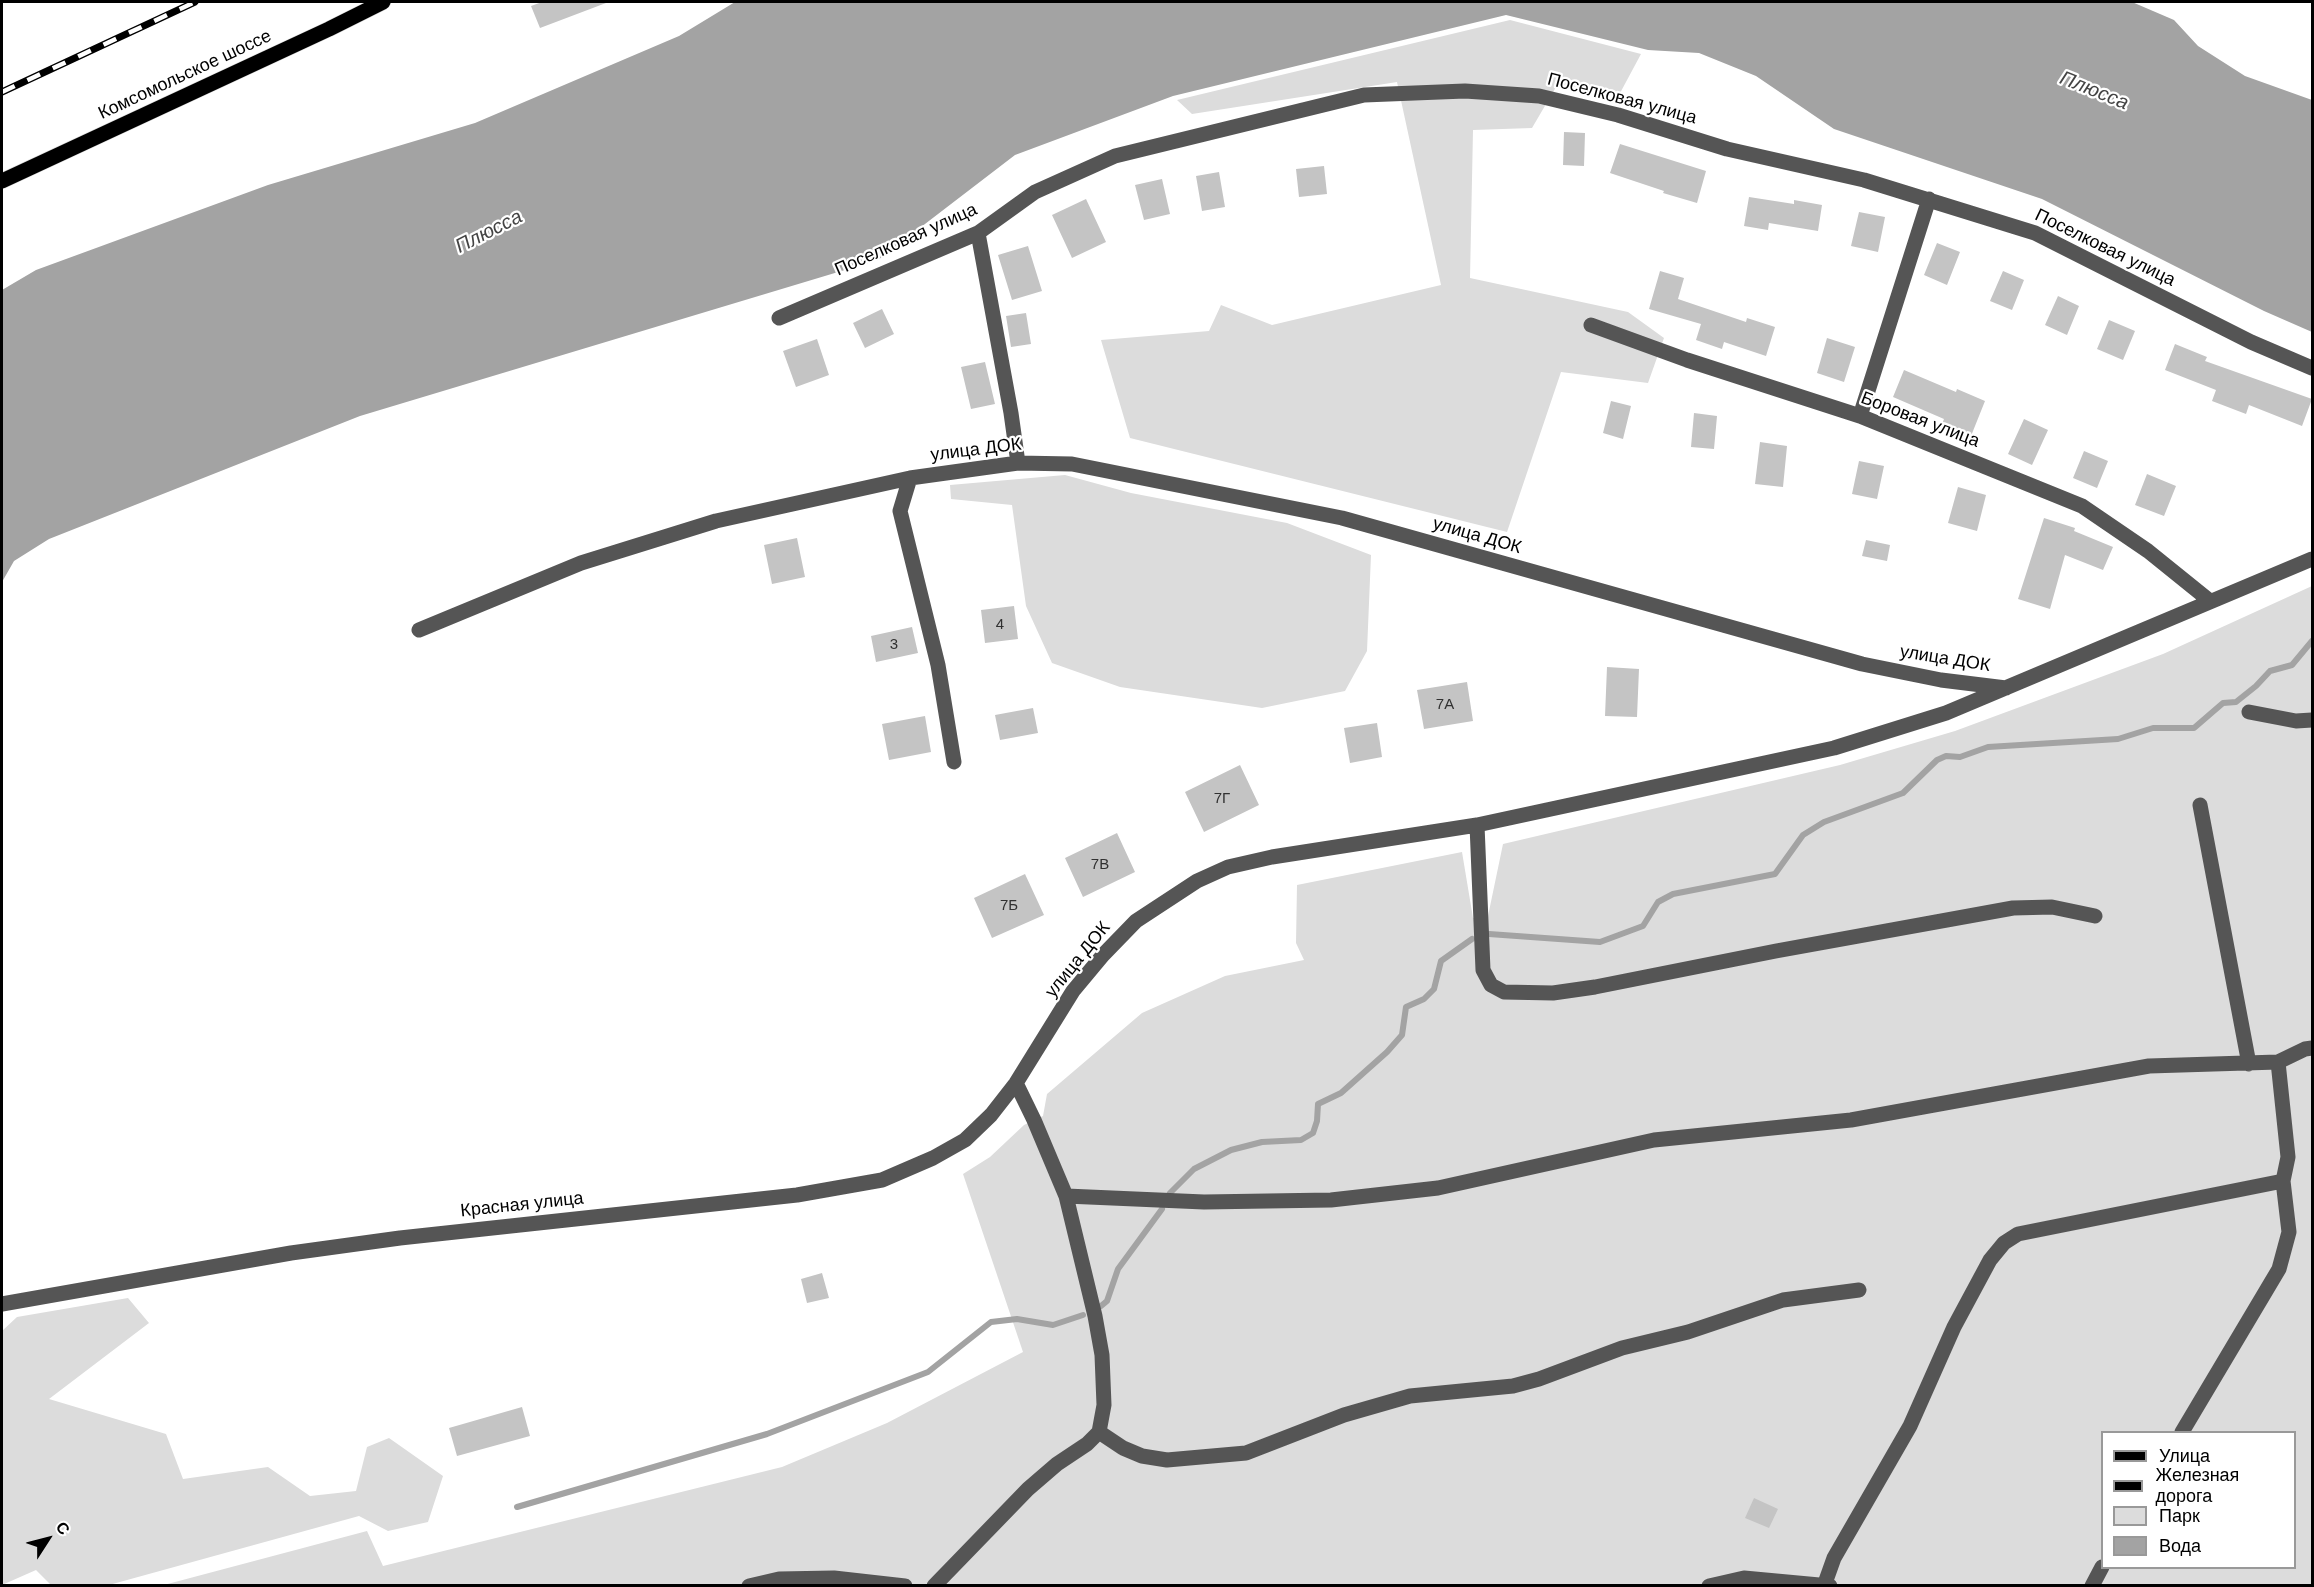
<!DOCTYPE html>
<html>
<head>
<meta charset="utf-8">
<style>
	body { margin:0 }
	#map { position:relative; width:2314px; height:1587px; overflow:hidden; background:#fff; font-family:Helvetica,sans-serif }
	canvas { display:block }
	.frame { position:absolute; inset:0; border:3px solid #000; pointer-events:none }
	.legend { position:absolute; left:2101px; top:1431px; width:195px; height:138px; box-sizing:border-box; background:#fff; border:2px solid #999; margin:0; padding:8px 10px; list-style:none; font-size:18px; color:#000 }
	.legend li { display:flex; align-items:center; gap:12px; height:30px }
	.legend b { width:30px; border:2px solid #999 }
	.north { position:absolute; left:18px; top:1509px; width:60px; height:60px; -webkit-text-stroke:4px #fff; paint-order:stroke; rotate:54deg; font-size:16px; font-weight:700; line-height:24px; text-align:center; color:#000 }
	.north::after { content:''; display:block; margin:auto; width:21px; height:27px; background:#000; clip-path:polygon(50% 0,100% 100%,50% 72%,0 100%) }
</style>
</head>
<body>
<div id="map">
<canvas width="2314" height="1587"></canvas>
<div class="frame"></div>
<ul class="legend">
<li><b style="height:8px;background:#000"></b>Улица</li>
<li><b style="height:8px;background:#000"></b>Железная дорога</li>
<li><b style="height:16px;background:#dcdcdc"></b>Парк</li>
<li><b style="height:16px;background:#a3a3a3"></b>Вода</li>
</ul>
<div class="north">С</div>
</div>
<script>
const c = document.querySelector('canvas').getContext('2d');
c.lineJoin = 'round';
function fillPath(path, color) { c.fillStyle = color; c.fill(path, 'evenodd'); }
const shape = rows => new Path2D(rows.map(r => 'M' + r).join(''));
function trace(path, color, width, dash) { c.strokeStyle = color; c.lineWidth = width; c.lineCap = dash ? 'butt' : 'round'; c.setLineDash(dash || []); c.stroke(path); }
function drawText(font, color, halo, rows, align = 'center') {
  c.font = font + ' Helvetica,sans-serif'; c.lineWidth = 4.5; c.setLineDash([]); c.textBaseline = 'middle'; c.strokeStyle = halo; c.fillStyle = color; for (const [text, x, y, turn = 0] of rows) {
    c.save(); c.translate(x, y); c.rotate((+turn || 0) * Math.PI / 180); c.textAlign = isNaN(turn) ? turn : align; if (halo) c.strokeText(text, 0, 0); c.fillText(text, 0, 0); c.restore();
  }
}
fillPath(shape([
	[1510,20,1641,54,1619,95,1556,87,1532,128,1473,130,1470,278,1628,312,1664,338,1648,383,1561,372,1507,532,1130,438,1101,340,1209,331,1221,305,1272,325,1441,285,1397,82,1192,114,1177,100],
	[1065,475,1131,493,1287,523,1371,555,1367,651,1345,691,1262,708,1120,687,1052,663,1026,606,1012,505,951,499,950,485],
	[2312,586,2312,1585,160,1586,367,1531,383,1566,782,1467,887,1423,1023,1352,963,1174,990,1157,1024,1125,1043,1116,1047,1094,1142,1013,1225,976,1304,960,1296,943,1297,885,1462,852,1473,918,1488,916,1503,844,1840,765,1955,731,2163,654],
	[2102,1432,2294,1432,2294,1568,2102,1568],
	[128,1298,149,1323,49,1399,166,1434,183,1479,268,1467,310,1496,356,1491,367,1447,389,1438,443,1476,428,1522,388,1531,359,1516,109,1585,51,1585,36,1570,2,1585,2,1331,17,1317]
]), '#dcdcdc');
fillPath(shape([
	[735,2,2132,2,2174,20,2198,46,2245,76,2312,100,2312,332,2264,311,2042,199,1834,129,1756,76,1699,53,1648,50,1506,15,1173,96,1015,155,878,260,360,416,49,539,14,561,2,582,2,290,36,270,268,185,475,123,679,36]
]), '#a3a3a3');
trace(shape([
	[1489,934,1600,942,1643,926,1658,902,1673,894,1775,874,1803,835,1824,822,1903,793,1937,760,1946,756,1960,757,1988,747,2118,739,2153,728,2194,728,2223,703,2236,702,2256,686,2270,671,2292,665,2312,641],
	[1170,1193,1194,1169,1231,1150,1262,1142,1301,1140,1313,1133,1317,1121,1318,1104,1341,1093,1387,1052,1402,1035,1406,1007,1424,999,1434,989,1441,961,1472,939],
	[1101,1306,1107,1301,1118,1269,1162,1209],
	[517,1507,767,1434,928,1372,991,1322,1017,1319,1053,1325,1083,1315]
]), '#a3a3a3', 6);
fillPath(shape([
	[542,2,606,2,606,3,540,28,531,6],
	[1564,132,1585,133,1584,166,1563,165],
	[1620,144,1706,171,1697,203,1663,193,1664,191,1610,173],
	[1324,166,1327,194,1299,197,1296,169],
	[1219,172,1225,207,1202,211,1196,176],
	[1162,179,1170,214,1144,220,1135,185],
	[1749,197,1794,204,1794,200,1822,205,1818,231,1769,223,1768,230,1744,226],
	[1086,199,1106,242,1072,258,1052,215],
	[1859,212,1885,217,1878,252,1851,246],
	[1937,243,1960,252,1947,285,1924,275],
	[1028,246,1042,291,1012,300,998,255],
	[1660,271,1684,278,1678,299,1746,322,1747,318,1775,327,1766,356,1724,342,1722,349,1696,340,1701,324,1649,309],
	[2003,271,2024,280,2012,310,1990,301],
	[2058,296,2079,306,2067,335,2045,325],
	[882,309,894,334,865,348,853,323],
	[1026,313,1031,344,1011,347,1006,316],
	[2109,320,2135,331,2123,360,2097,349],
	[1827,338,1855,347,1844,382,1817,373],
	[817,339,829,375,796,387,783,351],
	[2175,344,2207,357,2205,361,2312,399,2302,426,2249,405,2246,414,2212,401,2216,390,2165,370],
	[985,362,995,404,971,409,961,367],
	[1904,370,1956,392,1957,389,1985,401,1971,436,1942,424,1944,419,1893,397],
	[1611,401,1631,406,1623,439,1603,433],
	[1694,413,1717,416,1714,449,1691,447],
	[2024,419,2048,430,2032,465,2008,454],
	[1760,442,1787,446,1783,487,1755,484],
	[2084,451,2108,461,2097,488,2073,478],
	[1859,461,1884,466,1877,499,1852,494],
	[2147,474,2176,486,2164,516,2135,505],
	[1958,487,1986,495,1977,531,1948,523],
	[2044,518,2075,528,2074,531,2113,547,2103,570,2065,555,2050,609,2018,599],
	[797,538,805,577,772,584,764,545],
	[1866,540,1890,545,1887,561,1862,556],
	[1014,606,1018,639,985,643,981,610],
	[912,627,918,653,876,662,871,636],
	[1607,667,1639,669,1637,717,1605,716],
	[1467,682,1473,721,1424,729,1417,690],
	[1033,708,1038,733,1000,740,995,715],
	[925,716,931,752,889,760,882,724],
	[1377,723,1382,757,1350,763,1344,728],
	[1240,765,1259,805,1204,832,1185,792],
	[1117,833,1135,872,1083,897,1065,858],
	[1025,874,1044,915,992,938,974,898],
	[822,1273,829,1298,807,1303,801,1279],
	[522,1407,530,1436,457,1456,449,1428],
	[1754,1498,1778,1509,1769,1528,1745,1518]
]), '#c4c4c4');
const major = shape([
	[2,181,329,29,383,2]
]);
trace(major, '#dbdbdb', 16);
trace(shape([
	[978,233,1011,413,1018,463],
	[779,318,978,233,1035,192,1115,156,1364,95,1465,91,1539,96,1618,115,1727,149,1864,180,2035,233,2251,342,2312,368],
	[1591,325,1687,360,1860,416,2082,506,2148,551,2210,601],
	[1860,416,1929,199],
	[910,478,900,511,938,665,954,762],
	[419,630,581,563,716,521,910,478,1018,463,1072,464,1342,518,1862,664,1941,680,2006,688],
	[2249,712,2296,721,2312,720],
	[2200,805,2249,1064],
	[1477,825,1483,970,1491,985,1504,992,1553,993,1595,987,1776,951,2013,908,2052,907,2095,916],
	[1066,1196,1204,1202,1331,1200,1438,1188,1654,1140,1851,1120,2149,1066,2278,1062,2305,1049,2312,1048],
	[2,1304,291,1253,400,1238,797,1195,882,1180,933,1158,965,1140,991,1115,1016,1083,1073,991,1103,955,1136,921,1197,881,1228,867,1272,857,1477,825,1834,748,1946,713,2312,559],
	[1099,1432,1123,1448,1142,1456,1167,1460,1246,1453,1344,1415,1410,1396,1513,1386,1539,1379,1622,1348,1688,1332,1783,1300,1859,1290],
	[2182,1432,2279,1269,2289,1232,2283,1181,2288,1157,2278,1062],
	[749,1586,779,1579,834,1578,905,1586],
	[934,1586,1028,1489,1057,1464,1087,1444,1099,1432,1104,1405,1102,1355,1095,1316,1066,1196,1034,1120,1016,1083],
	[1709,1586,1744,1578,1830,1586],
	[1824,1586,1834,1558,1910,1426,1954,1327,1990,1260,2004,1243,2018,1234,2283,1181],
	[2092,1586,2102,1567]
]), '#555', 15);
trace(major, '#000', 15);
const rail = shape([
	[2,92,195,2]
]);
trace(rail, '#000', 7);
trace(rail, '#fff', 4.5, [14]);
drawText('15px', '#313131', null, [
	["4",1000,625],
	["3",894,645],
	["7А",1445,705],
	["7Г",1222,799],
	["7В",1100,865],
	["7Б",1009,906]
]);
drawText('18px', '#000', '#fff', [
	["Комсомольское шоссе",185,75,-25],
	["Поселковая улица",1622,99,15],
	["Поселковая улица",906,240,-24],
	["Поселковая улица",2105,248,26],
	["Боровая улица",1920,420,21],
	["улица ДОК",976,450,-7],
	["улица ДОК",1477,536,16],
	["улица ДОК",1945,659,9],
	["улица ДОК",1078,960,-51],
	["Красная улица",522,1205,-6]
]);
drawText('italic 20px', '#444', '#fff', [
	["Плюсса",2094,91,22],
	["Плюсса",489,232,-27]
]);
</script>
</body>
</html>
